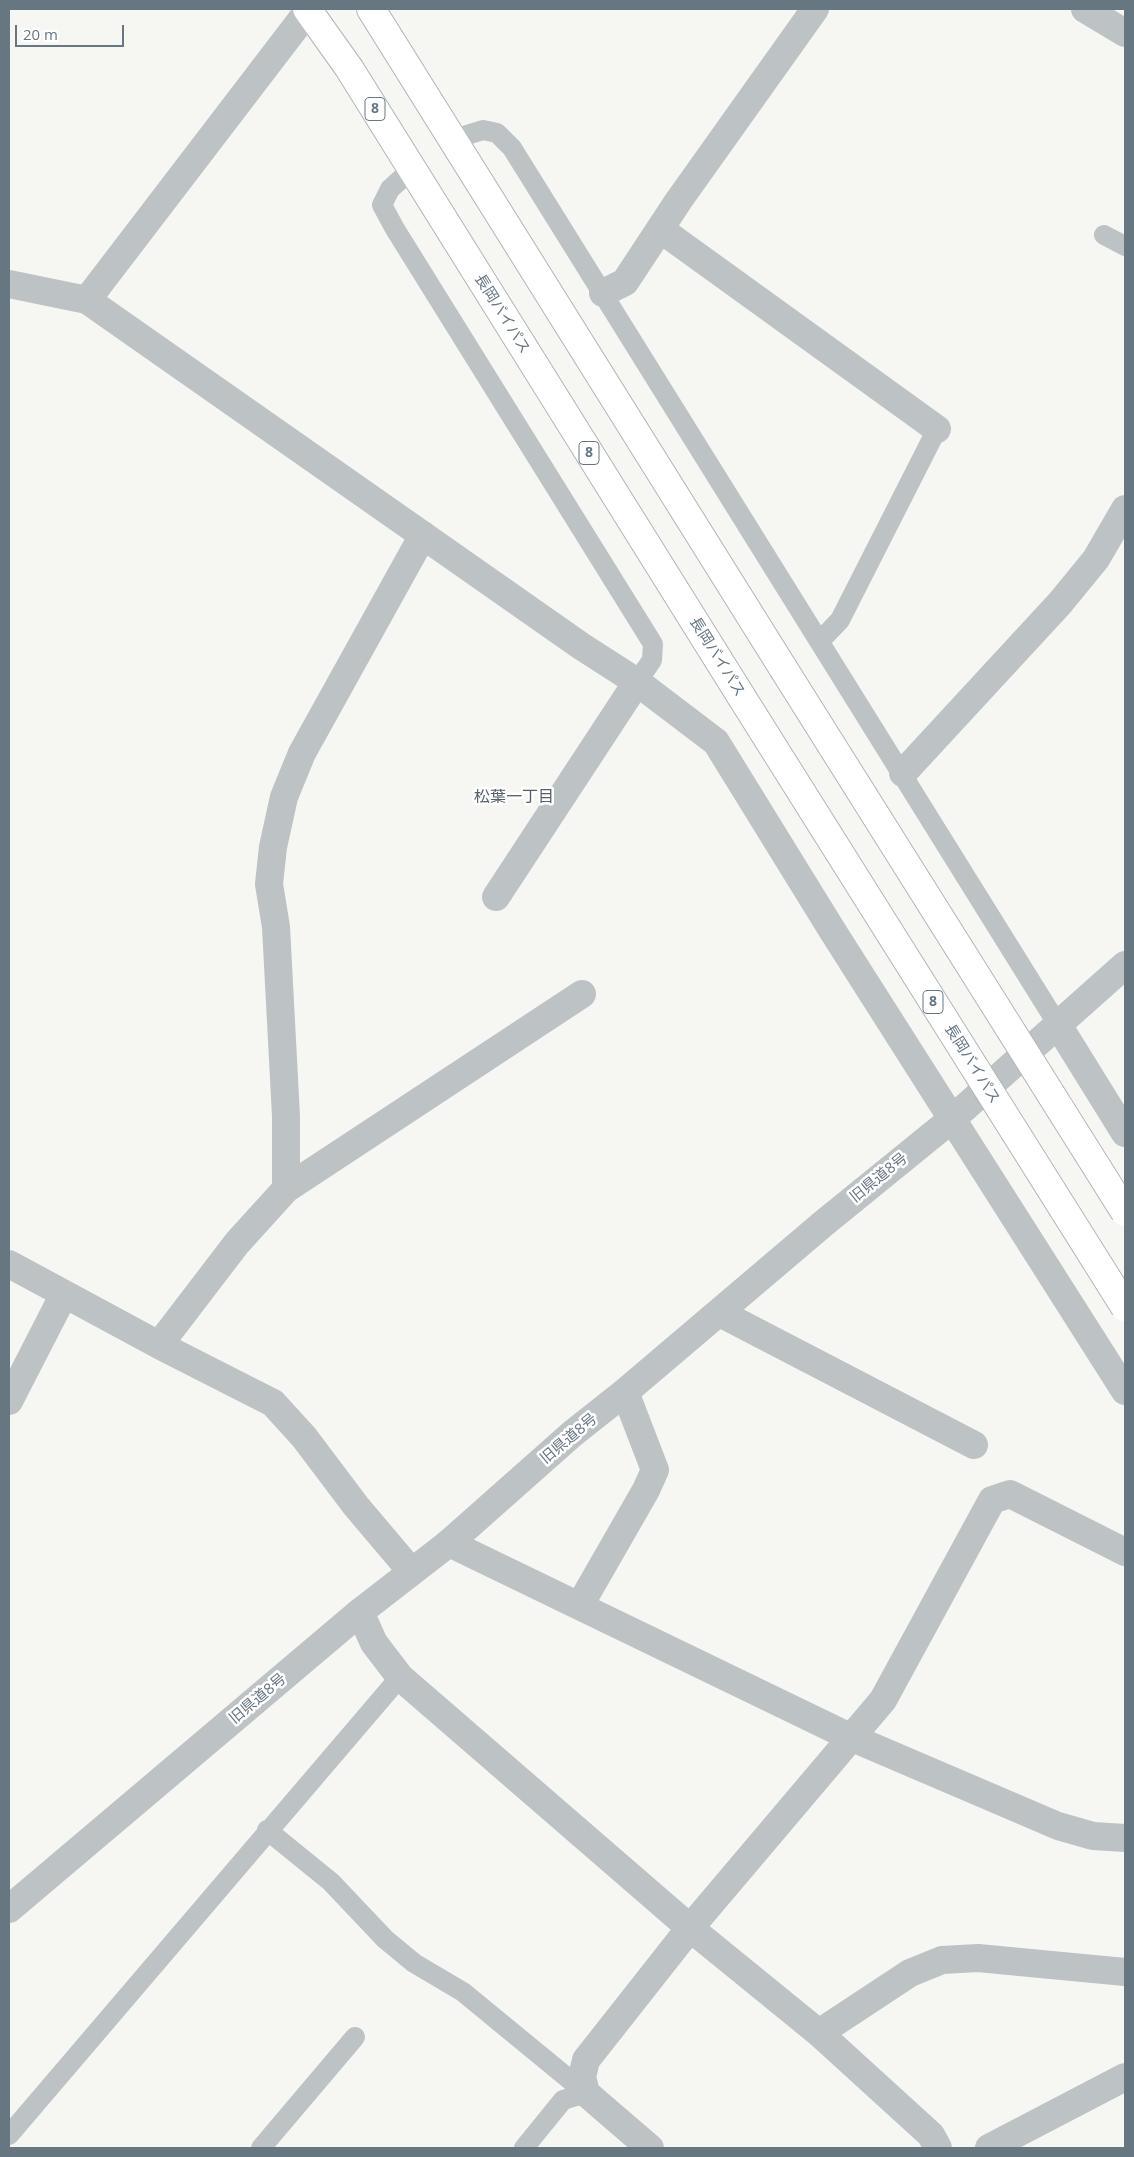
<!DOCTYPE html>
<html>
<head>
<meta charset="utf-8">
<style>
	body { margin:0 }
	#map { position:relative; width:1134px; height:2157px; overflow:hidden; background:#f6f6f3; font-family:"Open Sans",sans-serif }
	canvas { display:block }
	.frame { position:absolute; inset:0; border:10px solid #677782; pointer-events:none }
	.scale { position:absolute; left:15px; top:25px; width:109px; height:22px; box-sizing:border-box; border:2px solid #677782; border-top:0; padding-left:6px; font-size:15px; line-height:18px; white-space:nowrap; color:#677782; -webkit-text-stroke:4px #fff; paint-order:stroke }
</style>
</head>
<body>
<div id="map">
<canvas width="1134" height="2157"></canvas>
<div class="frame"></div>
<div class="scale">20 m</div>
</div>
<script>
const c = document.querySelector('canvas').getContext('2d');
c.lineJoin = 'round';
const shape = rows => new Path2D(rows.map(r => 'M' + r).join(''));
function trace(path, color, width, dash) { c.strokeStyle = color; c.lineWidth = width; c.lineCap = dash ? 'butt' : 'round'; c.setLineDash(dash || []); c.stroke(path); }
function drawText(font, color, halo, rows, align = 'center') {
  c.font = font + ' "Open Sans","Noto Sans JP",sans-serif'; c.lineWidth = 5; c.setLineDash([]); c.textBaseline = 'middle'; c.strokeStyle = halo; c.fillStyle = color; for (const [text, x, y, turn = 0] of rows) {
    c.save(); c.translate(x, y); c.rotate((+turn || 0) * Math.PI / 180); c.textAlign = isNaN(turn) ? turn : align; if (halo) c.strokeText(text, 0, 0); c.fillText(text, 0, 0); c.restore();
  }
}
const trunk = shape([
	[307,9,349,68,741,696],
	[371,9,783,668]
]);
trace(trunk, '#b1b5b8', 30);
trace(shape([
	[454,139,483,130,497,133,512,148,1058,1025],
	[412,169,390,189,382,205,395,229,653,644,652,660,637,682],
	[1104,235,1125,246],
	[820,641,840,620,937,429],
	[267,1830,331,1882,385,1939,414,1963,463,1992,586,2093],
	[9,2135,400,1677],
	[261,2148,355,2037],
	[524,2148,563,2100,586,2093]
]), '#bdc2c5', 20);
trace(shape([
	[660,229,937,429],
	[9,284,87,300,581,646,637,682,716,742,832,930,1125,1391],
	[603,293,625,282,679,200,815,9],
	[903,773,1060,603,1096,559,1125,509],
	[496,897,637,682],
	[1058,1025,1125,1133],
	[286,1189,582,994],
	[9,1264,159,1345,273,1403,304,1437,356,1506,411,1571],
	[720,1313,974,1445],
	[159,1345,237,1243,286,1189,286,1116,276,927,269,884,273,847,284,797,302,753,423,535],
	[9,1401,64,1294],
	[449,1543,850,1737,1058,1826,1093,1836,1125,1838],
	[580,1605,646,1490,655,1470,625,1392],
	[360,1612,374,1643,400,1677,690,1928,819,2033,931,2135,938,2148],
	[819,2033,910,1973,942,1960,978,1958,1125,1972],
	[650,2148,586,2093,582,2077,586,2060,690,1928,883,1700,992,1500,1010,1494,1125,1552],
	[989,2148,1125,2077]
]), '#bdc2c5', 28);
trace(shape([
	[1085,9,1125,33],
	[87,300,308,11],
	[9,1909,360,1612,449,1543,572,1434,625,1392,824,1223,952,1119,1125,965]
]), '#bdc2c5', 28);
trace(trunk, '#fff', 28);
const trunkBridge = shape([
	[783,668,1125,1212],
	[741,696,1125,1307]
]);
trace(trunkBridge, '#b1b5b8', 30, []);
trace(trunkBridge, '#fff', 28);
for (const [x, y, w] of [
	[375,109,20],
	[589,453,20],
	[933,1002,20]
]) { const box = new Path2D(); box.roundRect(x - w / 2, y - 11.5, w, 23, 4); c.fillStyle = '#fff'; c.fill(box); trace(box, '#677782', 1); }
drawText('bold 14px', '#677782', null, [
	["8",375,109],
	["8",589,453],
	["8",933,1002]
]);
drawText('15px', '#677782', '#fff', [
	["長岡バイパス",502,314,58],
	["長岡バイパス",717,657,58],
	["長岡バイパス",972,1064,58],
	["旧県道8号",879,1178,-39],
	["旧県道8号",569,1439,-40],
	["旧県道8号",258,1699,-40]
]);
drawText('16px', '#556068', '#fff', [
	["松葉一丁目",514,797]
]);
</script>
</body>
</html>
